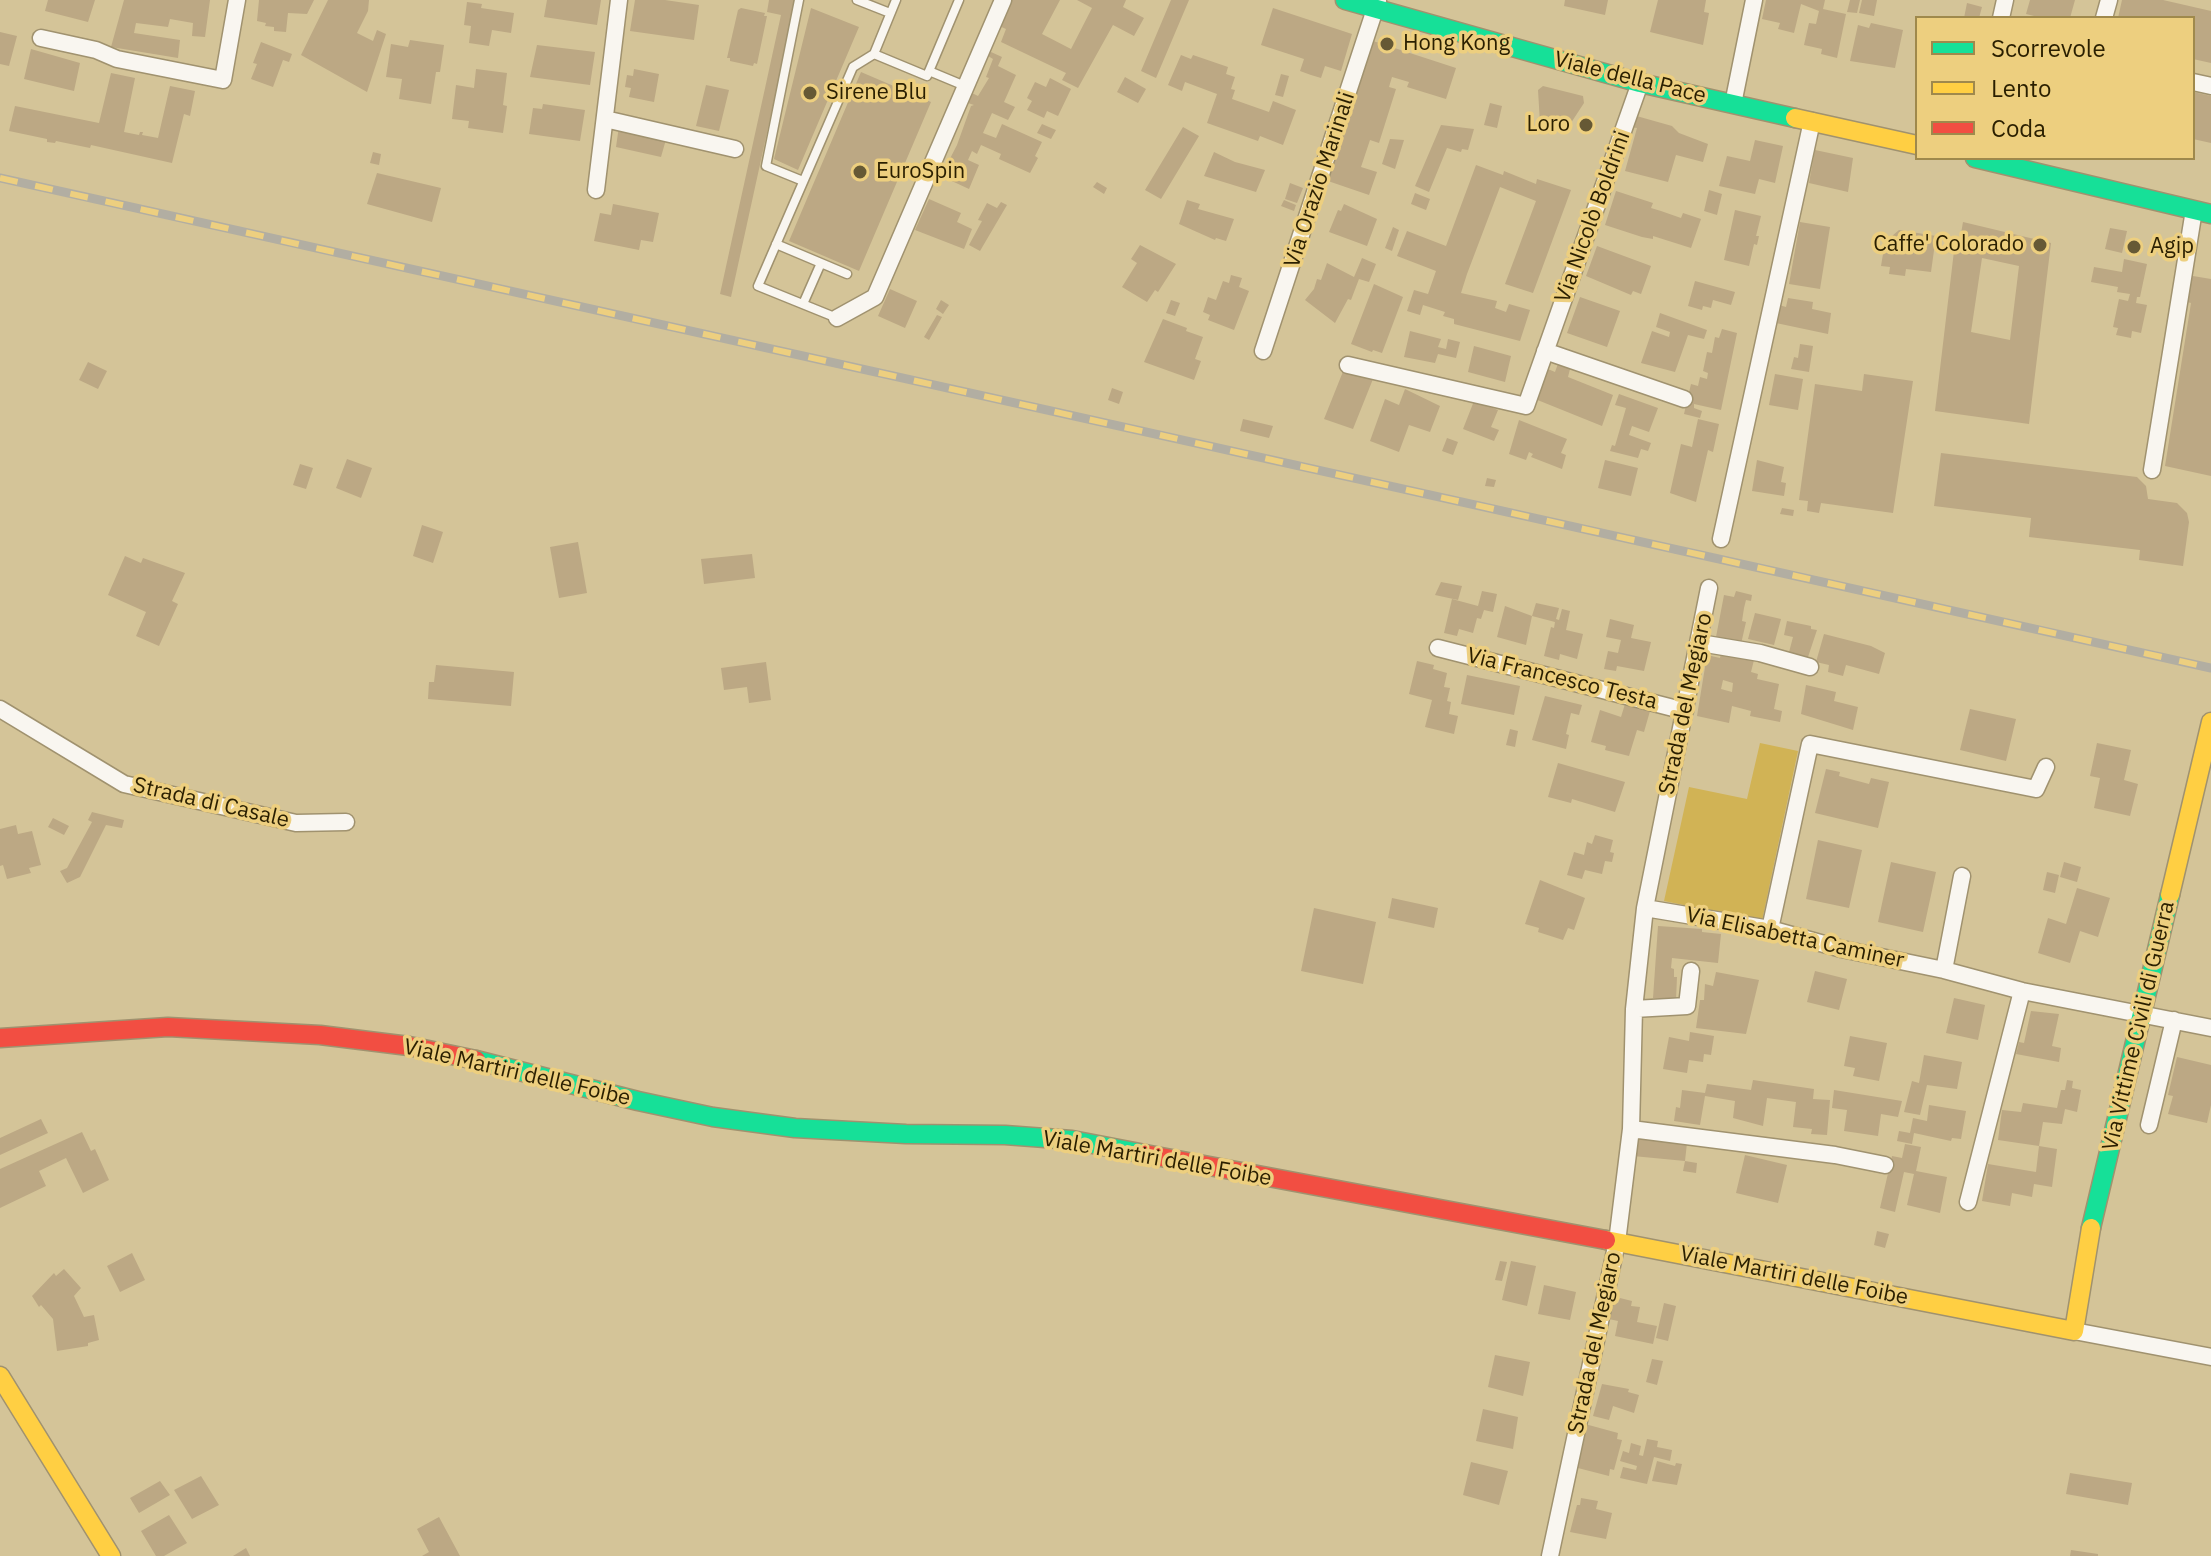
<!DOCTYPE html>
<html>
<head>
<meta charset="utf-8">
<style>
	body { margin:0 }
	#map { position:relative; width:2211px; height:1556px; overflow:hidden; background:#d4c498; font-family:"IBM Plex Sans",sans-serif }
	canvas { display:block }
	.legend { position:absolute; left:1915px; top:16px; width:280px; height:144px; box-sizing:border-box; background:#edcf7f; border:2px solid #9f894c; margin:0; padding:10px 14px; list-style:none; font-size:24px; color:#2a1f00 }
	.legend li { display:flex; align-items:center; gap:16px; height:40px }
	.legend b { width:40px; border:2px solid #9f894c }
</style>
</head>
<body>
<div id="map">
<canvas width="2211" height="1556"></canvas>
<ul class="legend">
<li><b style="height:10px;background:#16e098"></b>Scorrevole</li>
<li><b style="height:10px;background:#ffcf43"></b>Lento</li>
<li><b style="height:10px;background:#f24e42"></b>Coda</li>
</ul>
</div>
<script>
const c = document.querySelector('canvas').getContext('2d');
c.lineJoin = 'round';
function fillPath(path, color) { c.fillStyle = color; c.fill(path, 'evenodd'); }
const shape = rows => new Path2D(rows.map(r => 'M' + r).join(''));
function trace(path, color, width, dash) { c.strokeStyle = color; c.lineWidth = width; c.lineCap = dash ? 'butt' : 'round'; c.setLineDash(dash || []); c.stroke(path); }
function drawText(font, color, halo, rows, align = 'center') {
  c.font = font + ' "IBM Plex Sans",sans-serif'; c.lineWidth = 7; c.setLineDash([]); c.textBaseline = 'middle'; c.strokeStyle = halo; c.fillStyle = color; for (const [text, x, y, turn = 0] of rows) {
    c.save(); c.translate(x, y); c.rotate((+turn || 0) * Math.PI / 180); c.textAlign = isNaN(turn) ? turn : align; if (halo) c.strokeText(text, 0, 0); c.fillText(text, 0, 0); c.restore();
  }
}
fillPath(shape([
	[1760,743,1798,751,1762,921,1664,901,1689,787,1747,799]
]), '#d1b355');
fillPath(shape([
	[48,0,95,0,88,22,45,11],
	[124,0,210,0,205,37,192,36,193,23,170,19,168,27,136,23,134,33,180,40,178,58,111,47],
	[259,0,314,0,307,14,288,13,286,32,274,31,274,27,265,26,266,23,257,21],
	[328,0,369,0,368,11,357,33,373,41,377,30,386,34,367,92,301,55],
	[547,0,601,0,597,25,544,17],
	[635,0,665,0,699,5,694,40,630,31],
	[769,0,796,0,731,297,720,294,781,15,767,12],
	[1009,0,1060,0,1042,34,1071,49,1092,8,1077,0,1126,0,1123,7,1144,18,1134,36,1113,25,1078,88,1062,80,1066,73,1001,42,1006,29,997,25],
	[1171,0,1189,0,1156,78,1141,71],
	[1565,0,1608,0,1605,15,1564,6],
	[1658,0,1706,0,1704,12,1709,13,1703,45,1650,32],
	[1766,0,1825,0,1823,9,1846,14,1837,58,1821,54,1822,49,1804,45,1809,23,1816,24,1819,11,1801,4,1794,33,1778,29,1780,23,1762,19],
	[1850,0,1860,0,1857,13,1847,12],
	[1862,0,1877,0,1874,16,1859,13],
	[2030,0,2075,0,2070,18,2042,18,2026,14],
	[2122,0,2163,0,2211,11,2211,63,2193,59,2193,18,2118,18],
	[467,2,482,4,481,8,514,13,511,33,492,30,489,46,469,43,471,26,464,25],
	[1967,3,1982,7,1979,18,1964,18],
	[741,8,765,13,764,16,767,16,757,64,754,63,753,66,730,61,730,58,727,58,738,10],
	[811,8,859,27,798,170,774,159],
	[1273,8,1352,34,1341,71,1325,66,1321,78,1311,75,1300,71,1304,59,1261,45],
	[1871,23,1903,30,1895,68,1850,61,1858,25,1869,28],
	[0,32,17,36,9,66,0,64],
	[410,40,444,45,440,72,436,72,431,104,399,99,402,79,386,77,391,44,408,47],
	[1373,41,1456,68,1446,99,1407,87,1409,82,1392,77,1389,87,1396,89,1379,143,1370,140,1361,167,1377,172,1369,195,1328,181],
	[261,42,292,54,289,62,283,60,273,87,251,79,257,64,253,63],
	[537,45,595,52,590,85,530,77],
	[31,49,80,63,74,91,24,79],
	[991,52,1002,57,998,66,1016,75,1004,102,1015,107,1008,120,992,113,983,133,996,138,1002,124,1042,142,1035,156,1038,158,1030,173,999,159,1001,154,981,145,977,154,972,151,968,160,979,165,969,189,941,176,957,145,971,106,974,105,965,102,970,92,978,96,989,78,986,77,993,59,988,56],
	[1181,55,1191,59,1193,55,1228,67,1226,74,1235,77,1231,89,1235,90,1232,99,1269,112,1273,101,1296,110,1283,145,1260,136,1258,141,1207,123,1217,94,1185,82,1182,91,1168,85],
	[476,69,507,73,503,105,507,106,503,133,468,128,469,121,452,119,456,85,474,88],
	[634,69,659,74,654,102,629,97,631,88,625,87,627,75,633,76],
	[861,72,931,102,859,271,789,241],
	[111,73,135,78,124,132,139,135,140,132,143,132,142,135,158,138,170,86,195,91,190,116,184,114,172,163,91,145,90,148,56,141,55,143,47,142,47,139,9,131,15,106,99,123],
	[1281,74,1289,76,1283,97,1275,95],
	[1125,77,1146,89,1138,103,1117,92],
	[1050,78,1071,89,1058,116,1047,111,1044,118,1027,110,1032,101,1027,98,1035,82,1046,87],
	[706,85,729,90,719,131,696,126],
	[1543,86,1583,96,1584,103,1567,129,1540,123,1538,90],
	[2193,92,2211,96,2211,143,2193,139],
	[1490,103,1502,106,1497,128,1484,125],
	[543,104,585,110,580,141,529,134,533,108,542,109],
	[1633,115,1672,126,1679,133,1708,144,1703,162,1676,155,1668,182,1625,171,1637,128,1630,127],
	[1042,124,1056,130,1051,139,1037,133],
	[1441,125,1474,129,1468,150,1462,149,1461,152,1447,148,1429,192,1415,186],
	[619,126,667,136,661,157,616,147],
	[1183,127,1199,136,1161,199,1145,190],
	[1390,139,1404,140,1395,169,1382,164],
	[1755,140,1783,146,1775,183,1759,179,1755,194,1719,186,1727,156,1750,161],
	[1815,150,1853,158,1848,192,1809,183],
	[373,152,381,154,379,165,370,163],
	[1214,152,1235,162,1265,170,1256,192,1204,176],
	[1476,165,1503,175,1504,171,1536,184,1537,179,1571,190,1533,293,1505,284,1536,201,1500,187,1467,274,1461,293,1497,301,1495,308,1506,312,1509,304,1530,310,1520,341,1454,324,1454,319,1443,316,1445,312,1423,305,1420,315,1407,311,1414,290,1428,294,1436,271,1397,256,1407,231,1446,246],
	[377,173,441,188,432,222,367,204],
	[1097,182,1107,188,1104,194,1093,187],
	[1290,183,1303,188,1297,203,1285,199],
	[1709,190,1722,194,1717,215,1704,211],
	[1616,191,1653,203,1651,208,1661,211,1681,218,1683,213,1701,219,1691,248,1653,236,1653,239,1642,237,1605,225],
	[1415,193,1430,199,1426,210,1411,204],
	[929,199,961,213,957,222,972,229,964,249,915,230],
	[1187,200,1200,204,1198,209,1234,219,1226,241,1216,238,1215,240,1179,224],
	[1284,200,1296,205,1294,211,1281,206],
	[1001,202,1007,205,980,251,969,245,982,221,978,220,987,203,997,208],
	[613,204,659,213,653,242,641,240,639,250,594,241,600,213,611,215],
	[1344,204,1377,219,1367,246,1329,232,1338,210,1341,211],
	[1735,210,1761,216,1756,236,1759,236,1757,245,1754,244,1749,266,1724,260],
	[1800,222,1830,227,1820,289,1789,284],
	[1963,222,2051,243,2029,424,1935,411,1954,251,1958,251],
	[1982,258,2019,266,2010,340,1971,332],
	[1393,227,1399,230,1392,251,1385,248],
	[2110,228,2127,231,2122,253,2105,249],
	[1899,230,1936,236,1931,272,1906,269,1905,276,1889,274,1890,267,1881,266,1885,242],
	[1140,245,1176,264,1158,292,1155,290,1147,302,1122,287,1137,263,1131,259],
	[1597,246,1651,266,1641,294,1633,291,1631,295,1586,276],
	[1362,258,1376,264,1369,282,1359,279,1351,300,1348,299,1335,323,1305,300,1314,289,1317,279,1321,280,1327,263,1354,277],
	[2124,259,2147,264,2140,297,2137,297,2136,303,2147,305,2141,333,2132,331,2131,338,2116,335,2118,328,2113,327,2119,299,2128,301,2130,294,2117,292,2118,287,2091,282,2094,267,2122,272],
	[1231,275,1242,278,1239,287,1249,291,1234,330,1208,320,1210,315,1203,312,1208,297,1216,300,1223,281,1229,283],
	[2187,275,2211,279,2211,476,2165,466,2191,303,2183,301],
	[1695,281,1735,292,1731,305,1713,300,1711,308,1703,306,1702,310,1688,306],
	[1374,284,1403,297,1382,353,1373,350,1372,352,1351,344],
	[890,289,917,301,905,328,878,316],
	[1580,297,1620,311,1607,347,1567,333],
	[1788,298,1813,302,1812,309,1831,313,1828,334,1776,323,1779,305,1786,307],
	[941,300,949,305,943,314,936,309],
	[1171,300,1180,303,1175,316,1166,313],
	[1660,313,1707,330,1704,339,1688,335,1675,372,1641,363,1652,331,1669,337,1670,332,1656,327],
	[937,315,942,317,929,340,924,337],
	[1163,319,1187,328,1186,331,1203,337,1195,359,1201,361,1194,380,1144,362],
	[1722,329,1737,333,1721,410,1694,404,1694,408,1702,411,1700,418,1684,414,1691,384,1698,386,1700,377,1707,379,1708,373,1703,371,1707,352,1712,353,1715,337,1719,338],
	[1410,331,1441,339,1438,347,1446,349,1448,339,1460,342,1456,358,1438,354,1435,363,1404,357],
	[1800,344,1813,346,1809,372,1791,369,1794,357,1798,358],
	[1474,346,1511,356,1505,382,1468,372],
	[1559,361,1571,365,1568,377,1613,395,1602,426,1535,399,1548,369,1555,372],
	[88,362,107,371,98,389,79,380],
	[1344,369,1373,379,1353,429,1324,419],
	[1775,374,1803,379,1798,410,1769,405],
	[1864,374,1913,381,1893,513,1821,503,1819,513,1807,511,1808,501,1799,500,1815,384,1862,391],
	[1112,388,1123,392,1119,404,1108,400],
	[1405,389,1440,406,1430,432,1409,425,1399,452,1370,441,1385,399,1399,405],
	[1619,394,1658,408,1649,432,1632,426,1629,435,1651,443,1648,451,1641,449,1638,458,1610,451,1612,445,1615,446,1626,408,1615,405],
	[1474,401,1498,410,1491,427,1499,430,1494,441,1463,429],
	[1243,419,1273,426,1269,438,1240,431],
	[1698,419,1719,424,1713,452,1708,450,1696,502,1670,493,1681,444,1692,447],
	[1519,420,1567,439,1561,453,1566,455,1562,469,1531,457,1533,454,1529,452,1526,460,1509,454],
	[1447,438,1458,442,1453,455,1442,451],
	[1941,453,2137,477,2146,486,2148,499,2177,503,2187,513,2189,522,2183,566,2139,560,2140,550,2029,537,2031,518,1934,506],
	[347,459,372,468,361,498,336,488],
	[1605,460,1638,468,1631,496,1598,488],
	[1757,460,1784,467,1781,482,1786,483,1784,496,1752,491],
	[300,464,313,468,306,489,293,485],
	[1487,478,1496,480,1494,487,1485,486],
	[1782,508,1794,510,1793,516,1780,514],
	[422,525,443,532,433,563,413,556],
	[578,542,587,593,559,598,550,547],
	[752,554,755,578,704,584,701,559],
	[125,556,141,563,143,558,185,573,172,601,178,604,159,646,136,636,146,612,108,595],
	[1441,582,1462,586,1458,600,1435,595],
	[1482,591,1497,594,1493,612,1484,610,1481,619,1477,618,1473,633,1459,629,1457,636,1444,633,1452,599,1478,606],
	[1736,591,1752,595,1751,601,1746,600,1744,608,1742,621,1746,622,1741,644,1716,637,1724,595,1734,597],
	[1536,603,1559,608,1556,619,1559,620,1562,609,1570,611,1566,630,1583,634,1577,659,1560,654,1559,660,1544,656,1551,627,1554,628,1555,622,1532,616],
	[1505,606,1532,616,1526,645,1497,637],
	[1755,613,1781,619,1774,645,1748,639],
	[1610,619,1634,625,1631,638,1651,642,1644,671,1617,666,1616,671,1604,669,1608,651,1618,653,1621,640,1606,637],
	[1787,621,1811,626,1811,629,1817,630,1807,660,1788,656,1793,637,1784,635],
	[1824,634,1871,646,1885,653,1879,674,1846,665,1843,676,1828,672,1829,665,1816,662],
	[1721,653,1754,660,1751,672,1758,674,1757,679,1779,684,1774,709,1782,711,1780,722,1750,716,1751,711,1732,706,1729,723,1697,716,1707,655,1720,658],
	[1723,680,1733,683,1732,692,1721,689],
	[1417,661,1434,665,1433,669,1447,673,1444,687,1450,688,1447,701,1451,702,1449,714,1458,716,1454,734,1425,727,1432,700,1409,694],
	[766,662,771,700,749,703,747,687,724,690,721,668],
	[436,665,514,672,511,706,428,699,429,682,434,682],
	[1467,675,1520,686,1514,715,1461,704],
	[1806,685,1836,692,1834,701,1858,707,1853,730,1801,714],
	[1545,696,1582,705,1579,715,1571,713,1566,734,1569,735,1566,749,1532,740],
	[1625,704,1650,711,1644,732,1637,730,1629,756,1605,750,1606,746,1591,742,1600,710,1621,717],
	[1970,709,2016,719,2006,761,1960,750],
	[1510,729,1518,731,1515,747,1506,745],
	[2097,743,2131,750,2124,780,2138,784,2130,816,2094,808,2100,778,2090,776],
	[1558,763,1625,782,1615,812,1572,799,1571,803,1548,797],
	[1826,769,1840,772,1839,776,1869,784,1871,778,1889,782,1878,828,1815,813],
	[92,812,124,820,122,828,106,825,80,877,67,883,60,871,67,868,92,822,88,820],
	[53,818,69,826,64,835,48,827],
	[16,825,18,834,32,831,41,865,29,868,31,873,7,879,3,865,0,866,0,829],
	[1595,835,1613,840,1610,852,1614,853,1612,862,1605,861,1602,874,1585,870,1582,879,1567,875,1574,852,1584,855,1587,842,1592,844],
	[1818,840,1862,850,1849,908,1806,899],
	[1891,862,1936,872,1923,932,1878,922],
	[2064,862,2081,867,2077,882,2060,877],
	[2047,872,2059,875,2055,893,2043,890],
	[1540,880,1585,898,1574,930,1568,928,1563,940,1538,932,1539,928,1525,924],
	[2077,888,2110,898,2098,937,2080,931,2070,963,2038,953,2048,918,2066,924],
	[1392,898,1438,908,1434,928,1388,918],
	[1314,908,1376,922,1363,984,1301,971],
	[1658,926,1702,929,1702,932,1721,934,1718,963,1672,958,1671,968,1674,969,1674,977,1677,977,1676,1000,1653,998],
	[1815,971,1847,979,1839,1010,1807,1002],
	[1716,972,1759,980,1746,1034,1696,1028,1700,1000,1704,1000,1705,984,1713,986],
	[1954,998,1985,1005,1978,1040,1946,1033],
	[2031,1011,2059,1014,2052,1046,2061,1048,2059,1062,2016,1054,2019,1042,2024,1043],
	[1690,1032,1714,1036,1711,1055,1704,1054,1703,1062,1689,1060,1687,1073,1663,1069,1669,1037,1689,1041],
	[1850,1036,1887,1043,1879,1081,1853,1076,1855,1068,1844,1066],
	[1924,1055,1962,1062,1957,1089,1927,1085,1920,1115,1904,1112,1912,1081,1919,1083],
	[2177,1057,2211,1065,2211,1105,2207,1123,2168,1114,2173,1096,2168,1095],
	[1753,1080,1814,1089,1813,1099,1830,1100,1827,1135,1811,1134,1812,1129,1793,1127,1796,1102,1767,1098,1763,1126,1733,1118,1735,1101,1705,1096,1700,1125,1674,1121,1676,1107,1680,1108,1682,1090,1705,1093,1707,1084,1751,1090],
	[2067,1080,2073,1081,2072,1088,2081,1090,2077,1112,2065,1109,2062,1124,2043,1122,2039,1146,1998,1140,2002,1110,2021,1112,2023,1103,2057,1108,2061,1090,2065,1090],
	[1834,1090,1902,1101,1898,1117,1881,1114,1878,1136,1844,1131,1847,1110,1832,1108],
	[1929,1105,1966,1111,1961,1139,1952,1138,1951,1141,1914,1133,1912,1144,1897,1141,1899,1131,1910,1133,1913,1118,1927,1121],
	[41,1119,48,1133,0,1155,0,1138],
	[82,1132,91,1151,95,1149,109,1180,83,1193,66,1158,39,1171,46,1186,0,1208,0,1169],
	[1636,1138,1687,1143,1685,1161,1633,1156],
	[1905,1144,1921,1147,1916,1171,1947,1177,1940,1213,1907,1205,1914,1174,1904,1172,1895,1212,1880,1208,1892,1156,1902,1158],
	[2039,1146,2057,1149,2052,1187,2034,1184,2032,1197,2012,1193,2010,1206,1982,1201,1988,1164,2036,1172],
	[1745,1155,1787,1165,1778,1203,1736,1193],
	[1685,1161,1697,1163,1696,1173,1683,1171],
	[1877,1231,1889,1234,1885,1248,1874,1245],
	[132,1253,145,1280,120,1292,107,1266],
	[1500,1261,1507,1262,1502,1281,1495,1280],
	[1511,1261,1536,1266,1527,1306,1502,1300],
	[64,1269,81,1288,74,1296,84,1317,94,1315,99,1340,88,1343,88,1346,57,1351,53,1319,41,1305,39,1307,32,1296,54,1273,56,1276],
	[1544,1285,1576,1292,1570,1320,1538,1314],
	[1620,1298,1632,1301,1631,1306,1640,1307,1637,1322,1657,1326,1653,1344,1615,1336,1618,1321,1604,1318,1608,1301,1618,1303],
	[1664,1303,1676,1306,1668,1341,1656,1338],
	[1495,1355,1530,1362,1523,1396,1488,1387],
	[1652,1359,1663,1361,1657,1385,1646,1382],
	[1602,1384,1629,1389,1628,1392,1639,1395,1634,1413,1613,1406,1609,1420,1593,1416],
	[1483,1409,1518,1417,1513,1449,1476,1441],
	[1585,1424,1618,1433,1617,1439,1622,1440,1614,1470,1610,1469,1609,1476,1574,1467],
	[1647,1439,1658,1441,1657,1447,1672,1450,1670,1461,1654,1457,1647,1484,1620,1478,1623,1467,1636,1470,1637,1466,1620,1461,1623,1451,1629,1453,1631,1443,1641,1446,1639,1455,1643,1456],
	[1657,1461,1675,1466,1676,1463,1682,1464,1677,1485,1652,1481],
	[1471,1462,1508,1471,1499,1505,1463,1495],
	[2070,1473,2132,1483,2128,1505,2066,1494],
	[201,1476,219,1505,192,1519,174,1490],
	[160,1481,170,1495,139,1513,130,1498],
	[1581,1498,1598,1501,1596,1509,1612,1513,1606,1539,1570,1532,1577,1505,1580,1505],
	[169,1515,187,1543,164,1556,156,1556,141,1531],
	[439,1517,460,1556,422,1556,429,1552,417,1529],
	[246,1548,250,1556,233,1556],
	[2071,1550,2098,1554,2098,1556,2070,1556]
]), '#bca884');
const lane = shape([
	[799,0,766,166,803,181],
	[857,0,890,13],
	[896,0,874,54,927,76,959,0],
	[929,71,965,86],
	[776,244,821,263,803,304],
	[821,263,847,274],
	[837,318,758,286,853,67,874,54]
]);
const street = shape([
	[2001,18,2005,0],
	[2104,18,2109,0],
	[41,38,96,50,117,59,223,80,237,0],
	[2193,82,2211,86],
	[1733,104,1754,0],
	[605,119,735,149],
	[596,190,619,0],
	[837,318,875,297,1003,0],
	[1263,351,1378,0],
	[1545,351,1684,399],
	[1348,365,1526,406,1640,83],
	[2152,470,2194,210],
	[1721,539,1812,121],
	[1700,643,1760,653,1810,667],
	[1438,648,1685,711],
	[0,709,124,784,296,823,346,822],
	[1645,908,1770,929,1842,949,1944,970,2022,991,2211,1028],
	[1770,929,1810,744,2036,789,2046,767],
	[1944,970,1962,876],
	[1634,1009,1687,1006,1691,971],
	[2149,1125,2174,1020],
	[1631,1129,1835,1155,1885,1165],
	[1968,1202,2022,991],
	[2074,1331,2211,1357],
	[1550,1556,1617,1242,1631,1129,1634,1009,1645,908,1709,588]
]);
const fast = shape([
	[1345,0,1640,83,1795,118],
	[1975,158,2211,214],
	[476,1060,638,1101,713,1117,795,1128,906,1134,1005,1135,1072,1140,1145,1154],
	[2091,1228,2170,895]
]);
const slow = shape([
	[1795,118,1917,145],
	[2170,895,2211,722],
	[1606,1240,2074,1331,2091,1228],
	[0,1376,111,1556]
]);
const jam = shape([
	[0,1038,168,1027,320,1035,409,1046,476,1060],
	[1145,1154,1606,1240]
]);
trace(lane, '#a0926f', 11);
trace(street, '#a0926f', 19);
trace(fast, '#a0926f', 21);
trace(slow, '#a0926f', 21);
trace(jam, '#a0926f', 21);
trace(lane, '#f9f6f0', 8);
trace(street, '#f9f6f0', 16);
trace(fast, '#16e098', 18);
trace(slow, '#ffcf43', 18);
trace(jam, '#f24e42', 18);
const rail = shape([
	[0,178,2211,668]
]);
trace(rail, '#b2aea2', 9);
trace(rail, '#edcf7f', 6, [18]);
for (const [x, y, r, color] of [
	[1387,44,8,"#665935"],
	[810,93,8,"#665935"],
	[1586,125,8,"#665935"],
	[860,172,8,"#665935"],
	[2040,245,8,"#665935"],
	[2134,247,8,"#665935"]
]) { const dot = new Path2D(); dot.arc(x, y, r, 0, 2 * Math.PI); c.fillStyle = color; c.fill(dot); trace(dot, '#edcf7f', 3); }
drawText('22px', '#2a1f00', '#edcf7f', [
	["Hong Kong",1403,44],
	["Sirene Blu",826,93],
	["Loro",1570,125,"right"],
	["EuroSpin",876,172],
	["Caffe' Colorado",2024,245,"right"],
	["Agip",2150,247]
], 'left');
drawText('22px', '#2a1f00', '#edcf7f', [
	["Viale della Pace",1630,78,14],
	["Via Orazio Marinali",1320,180,-72],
	["Via Nicolò Boldrini",1593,217,-70],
	["Via Francesco Testa",1562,679,14],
	["Strada del Megiaro",1686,704,-78],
	["Strada di Casale",211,803,13],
	["Via Elisabetta Caminer",1795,938,12],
	["Via Vittime Civili di Guerra",2139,1026,-77],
	["Viale Martiri delle Foibe",517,1073,13],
	["Viale Martiri delle Foibe",1157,1159,10],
	["Viale Martiri delle Foibe",1794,1276,11],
	["Strada del Megiaro",1595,1343,-78]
]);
</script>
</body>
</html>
